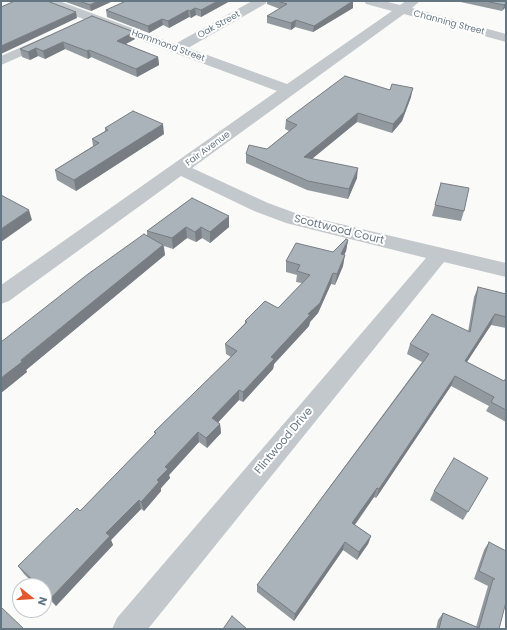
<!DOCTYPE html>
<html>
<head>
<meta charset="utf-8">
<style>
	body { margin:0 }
	#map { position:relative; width:507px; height:630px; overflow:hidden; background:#fafaf8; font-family:Poppins,sans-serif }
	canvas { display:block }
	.frame { position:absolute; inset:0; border:2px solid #657683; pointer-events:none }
	.north { position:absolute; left:12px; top:578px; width:40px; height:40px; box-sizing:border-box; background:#fff; border:1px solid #c1c8cd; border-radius:50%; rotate:107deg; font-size:11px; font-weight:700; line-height:16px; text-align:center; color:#657683 }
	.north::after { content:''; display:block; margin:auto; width:14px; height:18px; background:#e4572e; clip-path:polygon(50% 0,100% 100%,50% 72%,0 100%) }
</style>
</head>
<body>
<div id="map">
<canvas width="507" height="630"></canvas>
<div class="frame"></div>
<div class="north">N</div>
</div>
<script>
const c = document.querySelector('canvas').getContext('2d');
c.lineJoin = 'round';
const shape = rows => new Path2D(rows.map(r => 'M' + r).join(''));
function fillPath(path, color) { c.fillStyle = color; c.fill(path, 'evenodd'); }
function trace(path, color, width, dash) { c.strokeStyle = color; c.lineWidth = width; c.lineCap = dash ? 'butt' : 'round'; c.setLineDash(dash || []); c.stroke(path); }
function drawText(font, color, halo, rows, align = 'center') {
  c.font = font + ' Poppins,sans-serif'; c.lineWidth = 4; c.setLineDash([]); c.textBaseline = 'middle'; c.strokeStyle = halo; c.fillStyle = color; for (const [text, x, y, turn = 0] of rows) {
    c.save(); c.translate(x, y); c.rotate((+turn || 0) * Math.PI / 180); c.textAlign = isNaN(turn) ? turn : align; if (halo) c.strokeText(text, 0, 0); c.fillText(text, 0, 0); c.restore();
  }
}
fillPath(shape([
	[41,1,59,1,175,44,252,1,267,1,265,4,188,48,287,84,392,11,366,4,364,1,384,1,400,5,406,1,420,1,412,8,506,34,506,42,404,14,192,168,268,203,298,214,506,263,506,277,444,262,148,629,112,629,117,618,426,258,286,223,254,211,181,176,9,301,1,304,1,285,277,91,43,4,41,1],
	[49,35,54,36,56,39,54,42,1,65,1,56,49,35]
]), '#c3c8cc');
fillPath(shape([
	[63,1,113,1,91,11],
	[126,1,230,1,201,17,196,15,191,18,189,17,169,28,163,25,149,33,107,17,106,10],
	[267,1,353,1,353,8,313,32,295,27,291,30,267,23,267,16,280,9,267,4],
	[456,1,506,1,502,11],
	[92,16,134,32,135,39,126,44,158,57,159,65,137,77,91,57,88,59,65,49,45,59,38,56,30,60,22,57,20,49],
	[411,97,402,121,392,133,357,122,312,159,357,178,348,199,307,190,246,163,246,154,267,149,289,131,285,129,286,120],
	[105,128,164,134,76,191,57,180,55,170,93,146,92,139,105,131],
	[441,183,464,211,461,221,432,216],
	[192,198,229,227,210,243,202,238,196,242,187,238,173,249,164,246,165,255,26,370,27,372,1,393,147,236,147,231],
	[348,240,346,251,344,255,343,266,335,285,331,284,318,313,310,322,309,326,274,364,273,369,243,402,239,400,218,422,220,424,221,433,207,448,199,442,169,475,170,478,161,488,161,491,144,511,141,509,111,540,113,545,56,606,44,594,44,586,36,586,24,574,18,566,80,511,155,434,154,432,231,357,226,354,225,344,245,323,245,321,278,308,302,283,296,282,297,275,286,272,286,261,333,252],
	[478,287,506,294,506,328,491,325,467,362,504,381,506,378,506,422,486,411,489,406,451,386,376,498,374,497,355,525,371,536,368,544,357,560,343,550,294,621,257,592,257,585,422,362,407,354,410,344,468,332,474,297],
	[488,478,463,520,430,500,434,491],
	[489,542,499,629,436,629,438,620,443,613,476,627,488,586,474,579,484,550]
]), '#929a9f');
fillPath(shape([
	[98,1,113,1,91,11,90,5],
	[218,1,230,1,201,17,201,10],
	[353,1,353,8,313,32,314,26],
	[506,3,506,7,502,11,504,5],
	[195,8,196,15,191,18,190,11],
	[188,10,189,17,169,28,168,21],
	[76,12,77,18,1,54,1,46],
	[162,19,163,25,149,33,148,26],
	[296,20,295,27,291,30,291,23],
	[134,32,135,39,118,48,117,41],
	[63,42,65,49,45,59,43,51],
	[36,48,38,56,30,60,28,52],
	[89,50,91,57,88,59,87,51],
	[158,57,159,65,137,77,136,69],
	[413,88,411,97,402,121,392,133,393,124],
	[358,113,357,122,303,166,304,157],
	[163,124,164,134,76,191,74,180],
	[358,168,357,178,348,199,349,189],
	[29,210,32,220,1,242,1,229],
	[229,216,229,227,210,243,210,232],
	[186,227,187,238,173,249,172,238],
	[201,227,202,238,196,242,195,232],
	[348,240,346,251,340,265,341,254],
	[163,245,165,255,26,370,27,372,1,393,1,378,21,360],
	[345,255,343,266,335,285,337,274],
	[333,273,331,284,318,313,310,322,309,326,274,364,273,369,243,402,243,392,271,357,308,314],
	[495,314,491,325,461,371,465,361],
	[455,376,451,386,376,498,379,489],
	[239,390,239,400,213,428,212,418],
	[220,424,221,433,207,448,206,438],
	[198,432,199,442,169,475,170,478,161,488,161,491,144,511,141,502,157,480,165,467],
	[377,488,374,497,350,531,352,523],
	[139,500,141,509,111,540,113,545,56,606,51,598,106,533],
	[371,536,368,544,357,560,359,552],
	[345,542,343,550,294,621,295,614]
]), '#777d82');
const building = shape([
	[15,1,47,1,76,12,1,46,1,7,15,1],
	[79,1,98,1,90,5,79,1],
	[126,1,218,1,201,10,195,8,190,11,188,10,168,21,162,19,148,26,106,10,126,1],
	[277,1,353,1,314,26,296,20,291,23,267,16,287,4,277,1],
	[485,1,506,1,506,3,504,5,485,1],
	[92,16,134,32,117,41,158,57,136,69,89,50,87,51,63,42,43,51,36,48,28,52,20,49,92,16],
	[345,76,390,90,392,84,413,88,404,112,393,124,358,113,304,157,358,168,349,189,308,181,246,154,249,145,267,149,297,125,286,120,345,76],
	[133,111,163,124,74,180,55,170,99,143,92,139,108,130,105,128,133,111],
	[441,183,469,188,464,211,435,205,441,183],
	[1,195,29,210,1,229,1,195],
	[192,198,229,216,210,232,201,227,195,232,186,227,172,238,147,231,192,198],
	[144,234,163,245,21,360,22,362,1,378,1,342,88,274,144,234],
	[346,239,348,240,341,254,345,255,337,274,333,273,320,303,308,314,310,315,271,357,274,359,243,392,239,390,212,418,220,424,206,438,198,432,165,467,168,469,157,480,159,482,141,502,139,500,106,533,110,536,51,598,44,591,44,586,39,586,18,566,77,508,80,511,156,433,154,432,237,351,225,344,247,322,245,321,265,301,278,308,310,275,297,271,300,265,286,261,296,243,333,252,346,239],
	[478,287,506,294,506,317,495,314,465,361,504,381,506,378,506,410,491,402,494,397,455,376,379,489,377,488,352,523,371,536,359,552,345,542,295,614,257,585,429,354,410,344,432,314,470,332,478,287],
	[454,458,488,478,468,512,434,491,454,458],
	[489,542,506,551,506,602,499,629,439,629,443,613,479,628,493,579,495,579,479,571,489,542],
	[1,607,24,629,1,629,1,607],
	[232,616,247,629,223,629,232,616]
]);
fillPath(building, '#aab3b9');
trace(building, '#777d82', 1);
drawText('9px', '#657683', '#fff', [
	["Channing Street",449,23,15],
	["Oak Street",219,25,-29],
	["Hammond Street",168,46,20],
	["Fair Avenue",208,149,-36]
]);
drawText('11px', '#657683', '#fff', [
	["Scottwood Court",339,230,14],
	["Flintwood Drive",284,441,-50]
]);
</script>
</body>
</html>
